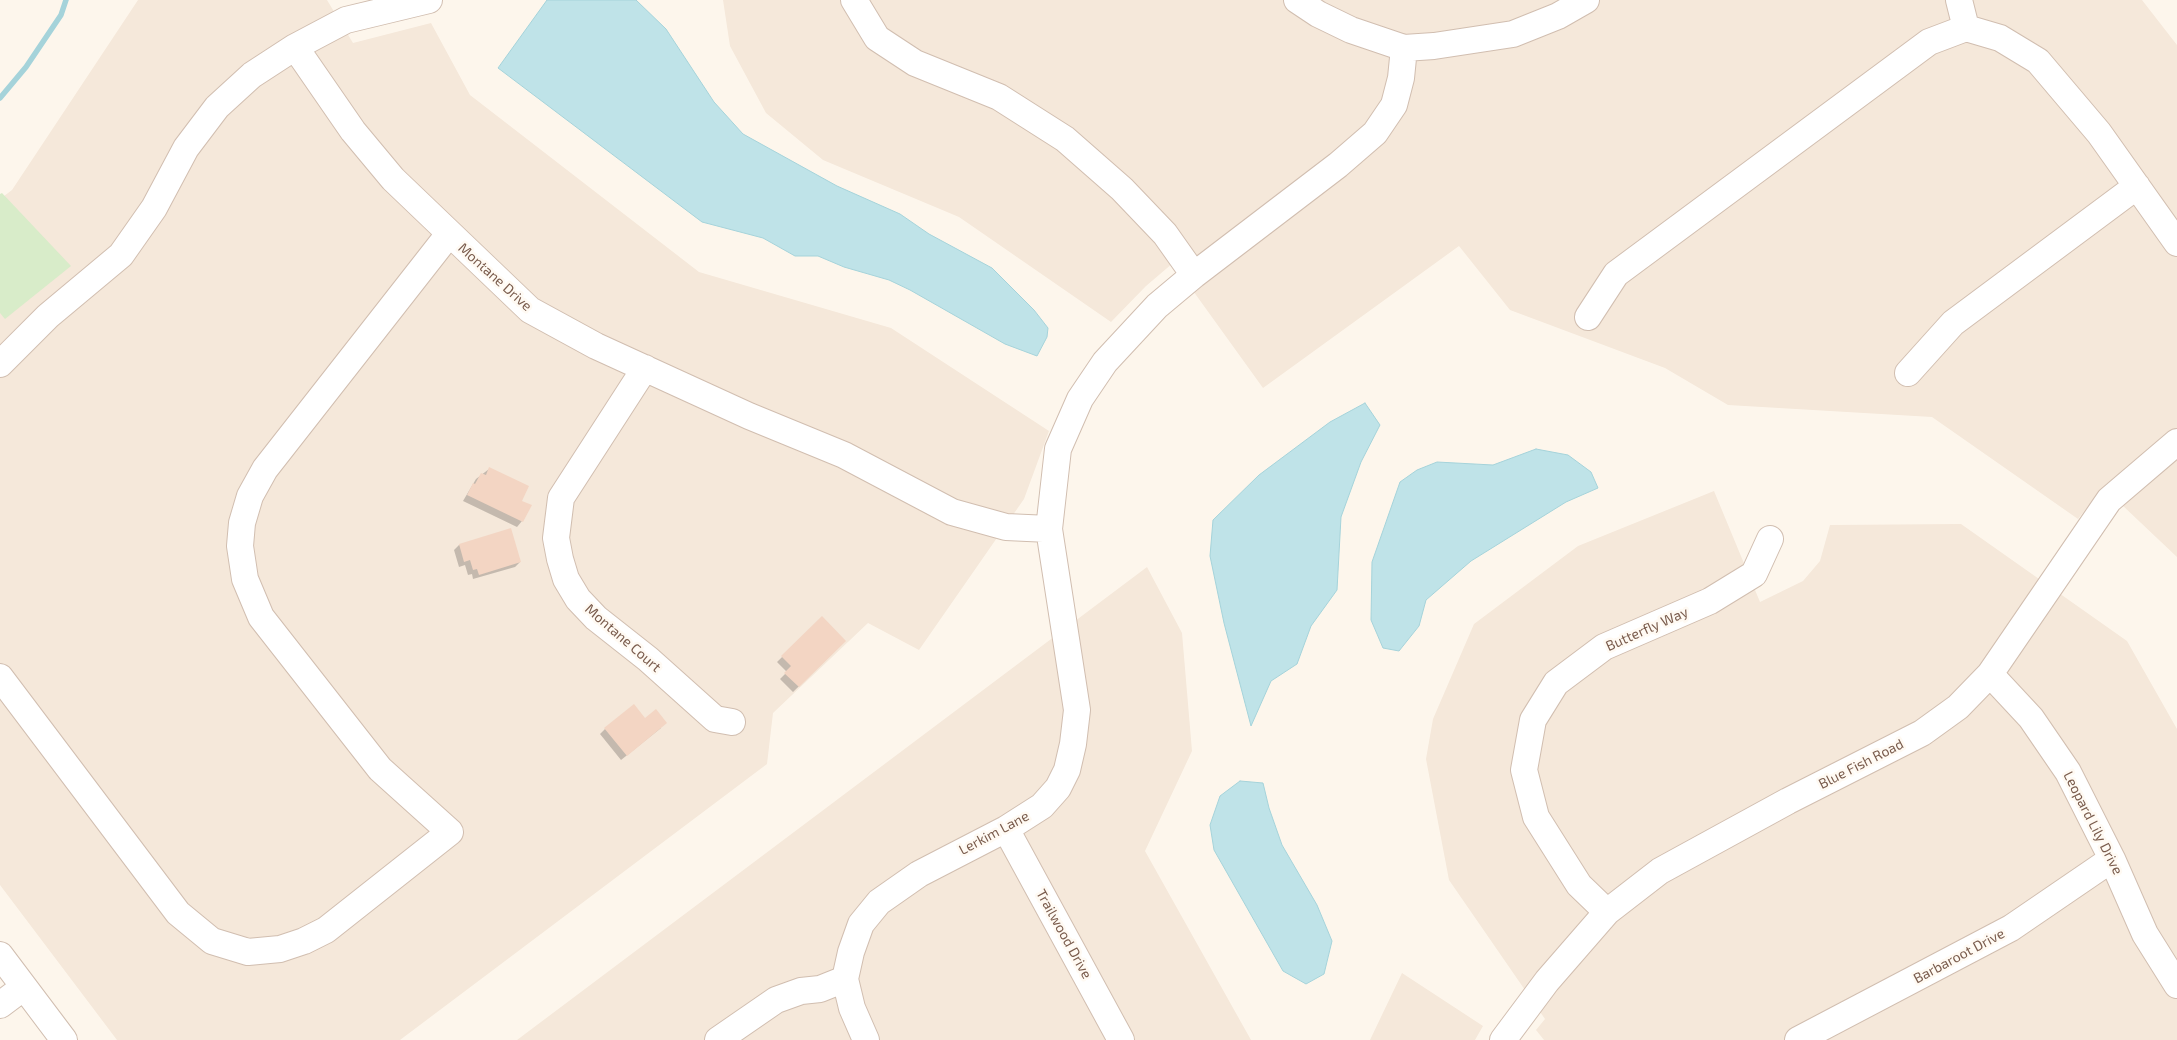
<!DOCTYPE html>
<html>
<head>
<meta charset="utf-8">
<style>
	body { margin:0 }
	canvas { display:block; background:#fdf6ec }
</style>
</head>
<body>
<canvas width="2177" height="1040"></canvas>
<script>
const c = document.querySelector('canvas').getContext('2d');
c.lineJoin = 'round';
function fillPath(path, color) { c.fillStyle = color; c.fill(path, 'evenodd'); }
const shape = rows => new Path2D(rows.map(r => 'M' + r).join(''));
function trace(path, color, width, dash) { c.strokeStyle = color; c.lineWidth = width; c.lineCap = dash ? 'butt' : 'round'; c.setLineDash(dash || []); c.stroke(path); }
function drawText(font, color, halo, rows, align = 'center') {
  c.font = font + ' "Exo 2",sans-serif'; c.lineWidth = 5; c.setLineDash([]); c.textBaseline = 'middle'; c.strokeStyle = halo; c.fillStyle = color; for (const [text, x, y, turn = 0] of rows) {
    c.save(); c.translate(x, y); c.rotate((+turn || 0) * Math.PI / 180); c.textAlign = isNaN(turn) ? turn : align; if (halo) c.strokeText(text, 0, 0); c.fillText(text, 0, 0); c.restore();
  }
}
fillPath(shape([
	[138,0,327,0,353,43,431,23,470,95,699,272,891,328,1049,431,1024,499,919,650,868,623,773,713,767,764,400,1040,117,1040,0,885,0,199,12,190],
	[723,0,2142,0,2177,45,2177,557,2103,487,2078,519,1932,417,1728,405,1665,368,1510,310,1459,246,1263,388,1173,263,1146,286,1111,322,959,217,823,160,766,113,730,46],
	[1714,491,1760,602,1803,581,1820,561,1830,525,1961,524,2127,641,2177,729,2177,1040,1544,1040,1536,1030,1545,1019,1449,880,1426,759,1433,719,1474,624,1578,546],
	[1147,567,1182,633,1192,751,1145,851,1251,1040,517,1040],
	[1402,973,1483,1026,1475,1040,1370,1040]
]), '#f5e8da');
fillPath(shape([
	[2,193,71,266,5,319,0,313,0,194]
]), '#d8ecc9');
const water = shape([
	[547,0,636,0,666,29,714,102,743,134,837,186,900,214,929,234,992,268,1034,310,1048,328,1047,337,1037,356,1005,344,910,290,889,280,844,267,818,256,795,256,763,238,702,222,498,68,547,0],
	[1365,403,1380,425,1361,462,1341,517,1337,590,1311,626,1297,664,1271,681,1251,726,1224,623,1210,556,1213,520,1259,475,1330,422,1365,403],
	[1536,449,1568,455,1591,472,1598,488,1566,502,1471,561,1426,600,1419,626,1399,651,1383,648,1371,620,1372,562,1400,482,1417,470,1437,462,1493,465,1536,449],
	[1240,781,1263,783,1269,808,1282,845,1317,905,1332,941,1324,974,1306,984,1283,971,1214,850,1210,825,1220,796,1240,781]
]);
fillPath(water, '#bfe3e8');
trace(water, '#a5d3da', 1);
fillPath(shape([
	[489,469,521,501,522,521,517,527,463,501,476,479],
	[459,545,520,562,515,567,473,579,472,574,468,575,465,565,459,567,454,550],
	[822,618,845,641,793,692,780,679,787,672,777,662],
	[645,720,661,728,621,760,600,734,605,729]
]), '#0003');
trace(shape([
	[0,98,26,67,61,15,66,0]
]), '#a5d3da', 5.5);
fillPath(shape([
	[489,467,529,486,522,501,532,505,523,522,467,495,473,483,475,484,481,473,486,475],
	[511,528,521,562,479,575,477,569,473,570,470,560,464,562,459,544],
	[822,616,846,641,799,687,784,673,791,666,781,656],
	[634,704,645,718,656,709,667,723,627,756,604,728]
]), '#f3d5c3');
const minor = shape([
	[854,0,877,38,915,63,999,97,1065,139,1122,189,1165,234,1194,275,1157,306,1105,362,1080,399,1058,449,1049,529],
	[1297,0,1318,14,1351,30,1404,48,1434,46,1513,34,1558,16,1586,0],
	[1959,0,1966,28],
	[295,47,353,131,393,179,530,310,596,346,749,416,844,455,952,512,1006,527,1049,529,1077,710,1073,744,1067,770,1058,788,1042,806,1006,829,919,874,879,902,861,924,851,952,845,979,852,1008,866,1040],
	[1194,275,1338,165,1375,133,1394,105,1401,78,1404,48],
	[1588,317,1616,274,1929,42,1966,28,2000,38,2038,61,2099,133,2177,243],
	[0,364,48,316,121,255,154,208,186,148,217,107,252,75,295,47,346,20,429,0],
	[645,368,561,498,556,538,560,559,566,579,578,599,596,618,648,659,715,719,732,722],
	[1908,373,1953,323,2137,186],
	[1990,674,2031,718,2068,772,2112,859,2145,934,2177,985],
	[0,677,178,913,212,941,248,952,280,949,304,941,326,930,450,832,380,769,261,617,245,579,240,546,242,523,250,496,265,469,449,234],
	[1006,829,1121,1040],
	[1607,912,1579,885,1536,817,1524,770,1533,720,1556,683,1604,647,1710,601,1754,574,1770,539],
	[0,955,64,1040],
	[0,1005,24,987],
	[718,1040,776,1000,801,991,820,989,845,979],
	[1503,1040,1547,981,1607,912,1660,871,1788,801,1922,733,1958,707,1990,674,2109,500,2177,442],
	[1798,1040,2011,928,2112,859]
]);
trace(minor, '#d1beb0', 28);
trace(minor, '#fff', 26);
drawText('14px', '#7a5c4d', '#fffaf3', [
	["Montane Drive",495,277,42],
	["Butterfly Way",1647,629,-24],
	["Montane Court",623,638,41],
	["Blue Fish Road",1861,764,-27],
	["Leopard Lily Drive",2093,823,63],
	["Lerkim Lane",994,833,-28],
	["Trailwood Drive",1064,934,61],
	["Barbaroot Drive",1959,956,-28]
]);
</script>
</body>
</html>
